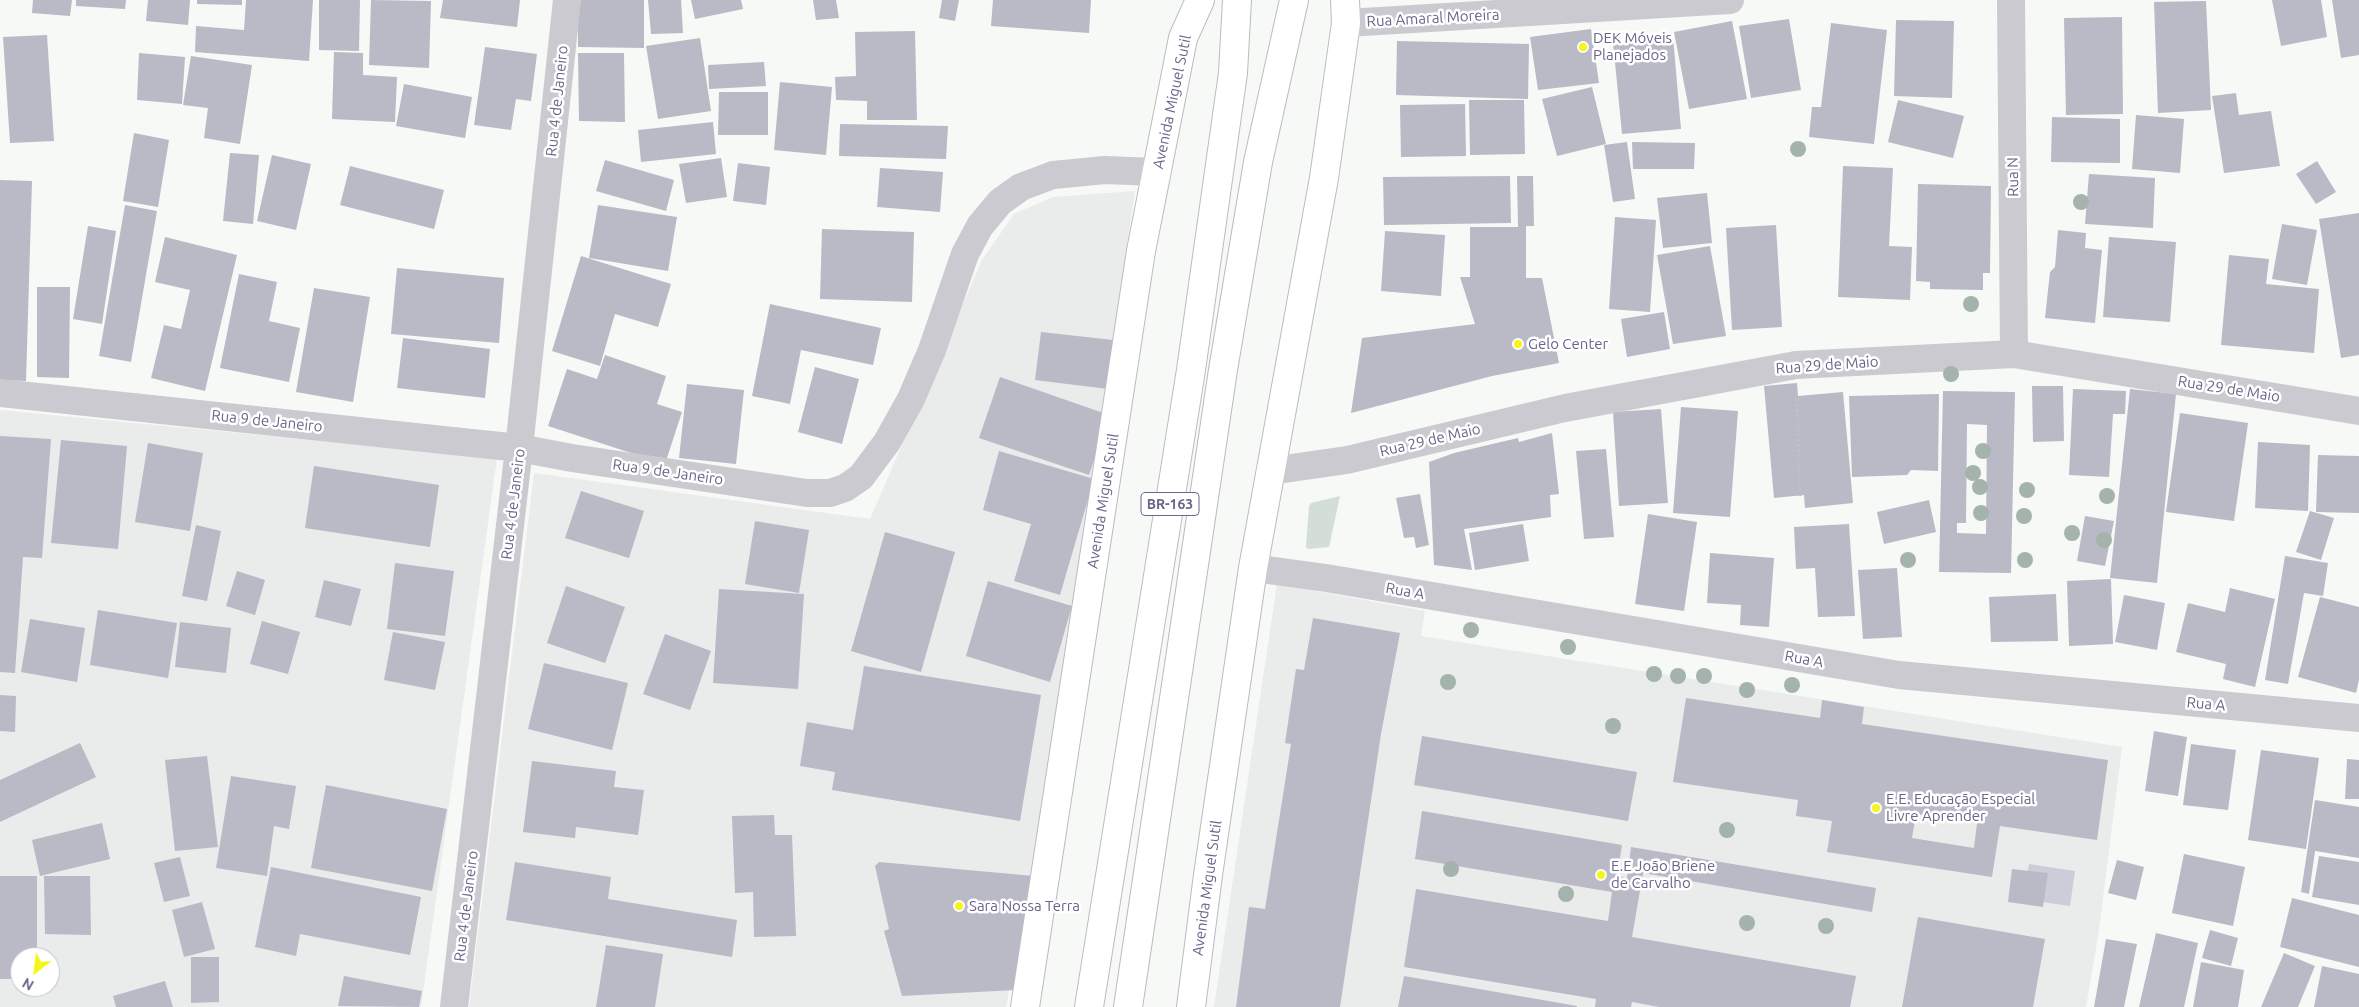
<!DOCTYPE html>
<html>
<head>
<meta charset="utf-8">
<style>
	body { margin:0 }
	#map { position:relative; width:2359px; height:1007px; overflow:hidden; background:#f6f9f5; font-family:Ubuntu,sans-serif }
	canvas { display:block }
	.north { position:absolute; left:10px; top:947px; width:50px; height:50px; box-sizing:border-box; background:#fff; border:1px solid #c4c1d0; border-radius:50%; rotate:210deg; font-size:14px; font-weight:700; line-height:20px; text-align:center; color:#6c648a }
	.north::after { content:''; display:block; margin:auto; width:18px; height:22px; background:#f5f519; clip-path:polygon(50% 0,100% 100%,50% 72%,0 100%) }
</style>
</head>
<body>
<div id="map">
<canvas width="2359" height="1007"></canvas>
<div class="north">N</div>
</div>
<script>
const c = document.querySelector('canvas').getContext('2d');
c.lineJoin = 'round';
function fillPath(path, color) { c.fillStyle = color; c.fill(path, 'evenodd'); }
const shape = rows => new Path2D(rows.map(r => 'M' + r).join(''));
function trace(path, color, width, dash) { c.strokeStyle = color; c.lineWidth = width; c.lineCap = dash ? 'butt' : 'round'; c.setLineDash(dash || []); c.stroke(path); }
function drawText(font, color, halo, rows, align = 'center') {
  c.font = font + ' Ubuntu,sans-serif'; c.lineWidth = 5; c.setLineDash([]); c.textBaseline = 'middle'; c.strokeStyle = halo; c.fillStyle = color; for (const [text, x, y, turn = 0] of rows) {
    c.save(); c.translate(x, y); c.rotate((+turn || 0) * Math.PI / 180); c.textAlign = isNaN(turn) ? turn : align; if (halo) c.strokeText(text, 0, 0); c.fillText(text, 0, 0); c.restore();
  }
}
fillPath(shape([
	[1135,191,1044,800,1006,1007,469,1007,534,473,870,519,982,260,1014,214,1053,197],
	[0,410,497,458,421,1007,0,1007],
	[20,957,50,957,50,987,20,987],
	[1277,584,1425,611,1421,636,2122,747,2099,930,2086,1007,1214,1007]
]), '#eaebeb');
fillPath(shape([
	[1340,496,1329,547,1308,549,1306,547,1309,506,1311,503]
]), '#d4ded8');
fillPath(shape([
	[2029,864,2075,871,2070,906,2023,899]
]), '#cdcdd9');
fillPath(shape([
	[33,0,72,0,70,16,32,13],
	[76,0,126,0,125,9,76,6],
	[148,0,190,0,188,25,146,21],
	[197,0,242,0,242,5,197,4],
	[246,0,313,0,309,61,195,52,196,26,244,30],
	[319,0,360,0,359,51,319,50],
	[371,0,431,1,429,68,369,65],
	[443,0,520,0,517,27,440,18],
	[578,0,644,0,644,48,578,47],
	[648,0,681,0,683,33,651,34],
	[691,0,741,0,743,9,695,19],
	[813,0,836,0,839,18,816,20],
	[942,0,959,0,955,21,939,18],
	[993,0,1091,0,1089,33,991,26],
	[2272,0,2321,0,2327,37,2281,46],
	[2332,0,2359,0,2359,55,2341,58],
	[2206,1,2211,110,2158,113,2154,2],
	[2122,17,2123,114,2066,115,2064,18],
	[1789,19,1801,90,1751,98,1739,26],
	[1896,20,1954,21,1952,98,1894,96],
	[1732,21,1747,99,1689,109,1674,32],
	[1831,23,1887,30,1874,144,1809,137,1812,107,1821,107],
	[1591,29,1599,83,1538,90,1530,37],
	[915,31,917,120,867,120,867,101,836,100,835,77,856,76,855,32],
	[47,35,54,141,10,143,3,37],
	[1673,37,1681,129,1622,134,1613,42],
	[700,38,711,111,658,119,646,46],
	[1397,41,1529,44,1528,99,1396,95],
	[485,47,537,54,531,101,516,99,511,130,474,125],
	[334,52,363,53,363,75,397,77,395,122,332,119],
	[139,53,185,57,182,104,137,100],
	[578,53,624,53,625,122,579,121],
	[191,56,252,65,240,144,204,138,208,108,183,105],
	[764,62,766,86,709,89,708,65],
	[780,82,832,87,826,155,774,150],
	[404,84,472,97,465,138,396,126],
	[1592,87,1606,144,1557,156,1542,99],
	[719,92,768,92,768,135,718,135],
	[2236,93,2239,115,2271,111,2280,166,2224,173,2212,96],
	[1469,100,1524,100,1525,154,1470,155],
	[1898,100,1964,116,1953,158,1888,142],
	[1465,104,1466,156,1401,157,1400,105],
	[2136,115,2184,119,2180,173,2132,169],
	[2052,117,2120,119,2120,163,2051,162],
	[713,122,716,154,641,162,638,130],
	[840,124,948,126,946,159,839,156],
	[134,133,169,140,158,207,123,201],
	[1627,142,1635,199,1613,202,1604,145],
	[1632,142,1695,143,1694,169,1633,169],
	[230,153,259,155,253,224,223,221],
	[272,155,311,164,296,230,257,221],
	[721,158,727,197,686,203,679,164],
	[605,160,674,180,666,211,596,191],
	[2317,161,2336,192,2316,204,2296,174],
	[738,163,770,167,766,205,733,201],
	[350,166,444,190,434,229,340,205],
	[1843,166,1893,168,1889,246,1912,247,1910,300,1838,297],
	[880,168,943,172,940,212,877,207],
	[2089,174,2155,178,2153,228,2085,224],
	[1510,176,1511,223,1384,225,1383,177],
	[1517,176,1533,176,1534,226,1526,226,1526,278,1542,278,1559,363,1492,376,1351,413,1362,338,1475,324,1460,277,1470,277,1470,227,1518,227],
	[0,180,32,181,26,381,0,380],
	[1918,184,1991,186,1990,273,1983,273,1983,290,1930,289,1930,282,1916,281],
	[1707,193,1712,243,1663,248,1657,198],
	[125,205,157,211,131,362,99,356],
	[598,205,677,217,668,271,589,258],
	[2359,213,2359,355,2341,358,2319,219],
	[1615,217,1656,220,1650,312,1609,309],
	[2282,224,2317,230,2307,285,2272,279],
	[1776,225,1782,327,1732,330,1726,228],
	[88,226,116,231,102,324,73,319],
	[822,229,914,232,912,302,820,299],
	[2058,230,2086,233,2085,248,2102,250,2095,323,2045,318,2050,272,2055,267],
	[1385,231,1445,235,1441,296,1381,291],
	[165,237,237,255,205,391,151,378,164,325,181,329,190,290,155,282],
	[2109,237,2176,242,2170,322,2103,317],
	[1710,246,1726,336,1673,344,1657,255],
	[2229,255,2269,259,2266,284,2319,289,2314,353,2221,345],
	[581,256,671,284,658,327,615,314,600,366,552,351],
	[397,268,504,278,499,343,391,334],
	[239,274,277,282,269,321,300,328,289,382,220,368],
	[37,287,70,287,69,378,37,377],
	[314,288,370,297,353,402,296,392],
	[770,304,881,328,873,365,801,350,790,404,752,396],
	[1664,312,1670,349,1627,357,1621,319],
	[1041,332,1113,340,1108,389,1035,380],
	[403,338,490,349,485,398,397,388],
	[605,355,666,376,657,404,682,412,665,464,548,426,567,369,597,379],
	[815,367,859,379,842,444,798,432],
	[1000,377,1109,415,1089,475,979,438],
	[1797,383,1798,396,1843,392,1853,503,1805,508,1804,495,1774,498,1764,386],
	[687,384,744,390,736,464,679,458],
	[2032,386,2063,386,2064,441,2033,442],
	[2073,389,2126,391,2125,414,2113,414,2109,477,2069,475],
	[2130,389,2176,394,2157,583,2110,578],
	[1943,391,2015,392,2011,573,1939,572],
	[1967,424,1987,425,1986,534,1957,533,1957,523,1966,523],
	[1939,394,1938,471,1911,470,1907,475,1852,477,1849,396],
	[1681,407,1738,411,1730,517,1673,513],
	[1661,409,1668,503,1619,506,1613,412],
	[2180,413,2248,423,2234,521,2166,512],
	[1552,433,1559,494,1550,495,1551,517,1464,529,1472,570,1434,565,1429,462,1454,453,1518,438,1519,442],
	[0,436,51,439,42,558,23,557,15,673,0,672],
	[61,440,127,446,118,549,51,543],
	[2258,442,2310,445,2308,511,2255,508],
	[148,443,203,453,190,531,135,522],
	[1606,449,1614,537,1584,539,1576,451],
	[999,451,1094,479,1060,595,1014,581,1031,524,983,510],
	[2318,455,2359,456,2359,513,2316,512],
	[314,466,439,485,430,547,305,528],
	[581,491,644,511,629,558,565,538],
	[1420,494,1429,545,1416,548,1414,537,1404,538,1396,498],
	[1929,500,1936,532,1884,544,1877,512],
	[2310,511,2334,518,2321,560,2296,552],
	[1648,514,1697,522,1684,611,1635,604],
	[2085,516,2114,521,2105,566,2077,561],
	[755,521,809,530,799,593,745,584],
	[1523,524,1529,561,1475,570,1469,533],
	[1849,524,1855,616,1818,617,1815,568,1796,569,1794,527],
	[196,525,221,531,207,601,182,596],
	[885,532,955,552,921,672,851,651],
	[1710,553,1774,558,1769,627,1740,625,1741,605,1707,603],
	[2285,556,2328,563,2323,596,2304,593,2288,684,2265,680],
	[395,563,454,571,445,636,387,629],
	[1897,568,1902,637,1863,639,1858,570],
	[237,571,265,580,255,615,226,606],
	[2111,579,2113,644,2069,646,2067,581],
	[324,580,361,589,351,626,315,617],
	[988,581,1072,606,1050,682,966,656],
	[566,586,625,607,605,663,547,643],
	[2230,588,2275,599,2255,687,2223,679,2226,664,2176,652,2188,603,2225,612],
	[719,589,804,594,798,689,713,683],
	[2056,594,2058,641,1991,642,1989,597],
	[2124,595,2165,603,2157,650,2115,642],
	[2320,597,2359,607,2359,680,2356,693,2298,677],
	[98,610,177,623,168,678,90,665],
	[1313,618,1400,633,1381,734,1340,1007,1236,1007,1249,907,1265,909,1291,744,1285,743,1296,669,1304,670],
	[30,619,85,628,77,682,21,672],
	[262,621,300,632,288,674,250,664],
	[180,622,231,628,226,673,175,667],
	[393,632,445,642,435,690,384,680],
	[665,634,711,651,690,710,643,694],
	[544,663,628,683,612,750,528,729],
	[864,666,1041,695,1020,821,832,790,835,772,800,766,807,722,853,730],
	[0,695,16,696,15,732,0,731],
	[1686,698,1820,718,1822,700,1864,707,1862,724,2108,760,2097,840,2000,826,1992,877,1827,852,1832,821,1796,816,1798,800,1673,782],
	[1916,814,1977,823,1974,848,1912,838],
	[2154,731,2187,737,2178,796,2145,791],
	[1422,736,1637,772,1628,821,1414,785],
	[80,743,96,777,0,822,0,780],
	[2191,744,2236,750,2228,810,2183,805],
	[2261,750,2319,758,2306,849,2248,840],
	[207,756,218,847,175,851,165,760],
	[2347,759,2359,760,2359,799,2345,799],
	[532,761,616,771,614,787,644,790,638,835,576,827,575,838,523,832],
	[231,776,296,786,289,829,274,826,267,876,216,868],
	[326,785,447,809,432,891,311,868],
	[2315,800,2359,807,2359,858,2315,851,2309,894,2301,892],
	[1422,811,1622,845,1617,876,1627,878,1631,847,1876,888,1872,912,1643,873,1632,937,1856,976,1850,1007,1659,1007,1632,1002,1631,1007,1595,1007,1596,999,1404,967,1416,889,1608,921,1612,892,1415,859],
	[774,815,775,835,792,835,796,936,754,937,753,892,735,893,732,816],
	[102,823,110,859,40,876,32,840],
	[2184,854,2245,867,2233,926,2172,913],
	[2319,856,2359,862,2359,905,2312,897],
	[180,857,190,896,164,902,154,863],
	[2117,860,2144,867,2136,900,2108,893],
	[515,862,611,877,608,899,737,920,732,957,506,920],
	[879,862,1034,876,1027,953,1019,955,1015,990,902,996,884,931,889,929,875,866],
	[271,867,421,897,410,955,300,934,296,956,255,947],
	[2012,869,2048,873,2043,907,2008,902],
	[0,876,37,876,37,957,20,957,20,979,0,979],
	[44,876,90,876,91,935,45,934],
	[2292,898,2359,915,2359,967,2280,947],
	[202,902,215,949,184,957,172,910],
	[1918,917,2045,939,2033,1007,1902,1007],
	[2210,930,2238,938,2231,966,2202,958],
	[2156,933,2198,943,2184,1007,2139,1007],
	[2106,939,2137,944,2124,1007,2094,1007],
	[606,945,663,954,655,1007,596,1007],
	[2284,953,2315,966,2298,1007,2261,1007],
	[191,957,219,957,219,1002,191,1003],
	[2201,962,2244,970,2238,1007,2193,1007],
	[2322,966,2359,974,2359,1007,2314,1007],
	[344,976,422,991,419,1007,338,1006],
	[1404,976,1577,1006,1577,1007,1398,1007],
	[165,981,173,1007,116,1007,113,996]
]), '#bab9c6');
const primary = shape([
	[1025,1007,1141,251,1183,38,1200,0],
	[1191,1007,1208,875,1253,568,1324,178,1346,23,1345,0]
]);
const trunk = shape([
	[1089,1007,1191,370,1233,73,1237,0],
	[1128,1007,1223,370,1258,162,1294,0]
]);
trace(primary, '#bcbbc3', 30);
trace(trunk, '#bcbac1', 30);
trace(shape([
	[1797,399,1800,496]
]), '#c0bfc4', 3, [2.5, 2.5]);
trace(shape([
	[2011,0,2014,354],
	[1346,23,1730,0],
	[0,393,519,448,572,458,807,493,830,493,845,488,861,477,887,442,911,399,932,350,965,254,980,226,1000,202,1021,187,1053,175,1105,170,1157,172],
	[1270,471,1347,460,1565,408,1796,365,2014,354,2359,411],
	[1253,568,1326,578,1899,675,2359,718],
	[454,1007,519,448,567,0]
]), '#cccad1', 28);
trace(primary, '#fff', 28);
trace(trunk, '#fff', 28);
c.fillStyle = '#a4b3ab';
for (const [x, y] of [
	[1798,149],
	[2081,202],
	[1971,304],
	[1951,374],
	[1983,451],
	[1973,473],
	[1980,487],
	[2027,490],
	[2107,496],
	[1981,513],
	[2024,516],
	[2072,533],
	[2104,540],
	[1908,560],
	[2025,560],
	[1471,630],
	[1568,647],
	[1654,674],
	[1678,676],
	[1704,676],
	[1448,682],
	[1792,685],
	[1747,690],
	[1613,726],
	[1727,830],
	[1451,869],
	[1566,894],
	[1747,923],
	[1826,926]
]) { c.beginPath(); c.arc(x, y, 8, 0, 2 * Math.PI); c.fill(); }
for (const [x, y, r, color] of [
	[1583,47,5,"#f5f519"],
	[1518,344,5,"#f5f519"],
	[1876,808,5,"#f5f519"],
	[1601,875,5,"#f5f519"],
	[959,906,5,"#f5f519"]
]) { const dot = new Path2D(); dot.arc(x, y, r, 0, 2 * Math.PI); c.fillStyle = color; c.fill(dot); trace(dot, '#fff', 2); }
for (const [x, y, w] of [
	[1170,504,58]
]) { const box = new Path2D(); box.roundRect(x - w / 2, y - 11.5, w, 23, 4); c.fillStyle = '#fff'; c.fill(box); trace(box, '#6c648a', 1); }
drawText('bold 14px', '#6c648a', null, [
	["BR-163",1170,504]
]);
drawText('15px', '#6c648a', '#fff', [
	["Rua Amaral Moreira",1433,18,-3],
	["Rua 4 de Janeiro",557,101,-84],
	["Avenida Miguel Sutil",1172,102,-78],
	["Rua N",2013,177,-91],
	["Rua 29 de Maio",1827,365,-4],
	["Rua 29 de Maio",2229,389,9],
	["Rua 9 de Janeiro",267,421,6],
	["Rua 29 de Maio",1430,440,-13],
	["Rua 9 de Janeiro",668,472,8],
	["Avenida Miguel Sutil",1103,501,-81],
	["Rua 4 de Janeiro",513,504,-83],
	["Rua A",1405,591,10],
	["Rua A",1804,659,10],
	["Rua A",2206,704,5],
	["Avenida Miguel Sutil",1207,888,-82],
	["Rua 4 de Janeiro",466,906,-83]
]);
drawText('15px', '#6c648a', '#fff', [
	["DEK Móveis",1593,38],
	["Planejados",1593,55],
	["Gelo Center",1528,344],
	["E.E. Educação Especial",1886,799],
	["Livre Aprender",1886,816],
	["E.E João Briene",1611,866],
	["de Carvalho",1611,883],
	["Sara Nossa Terra",969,906]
], 'left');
</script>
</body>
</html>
